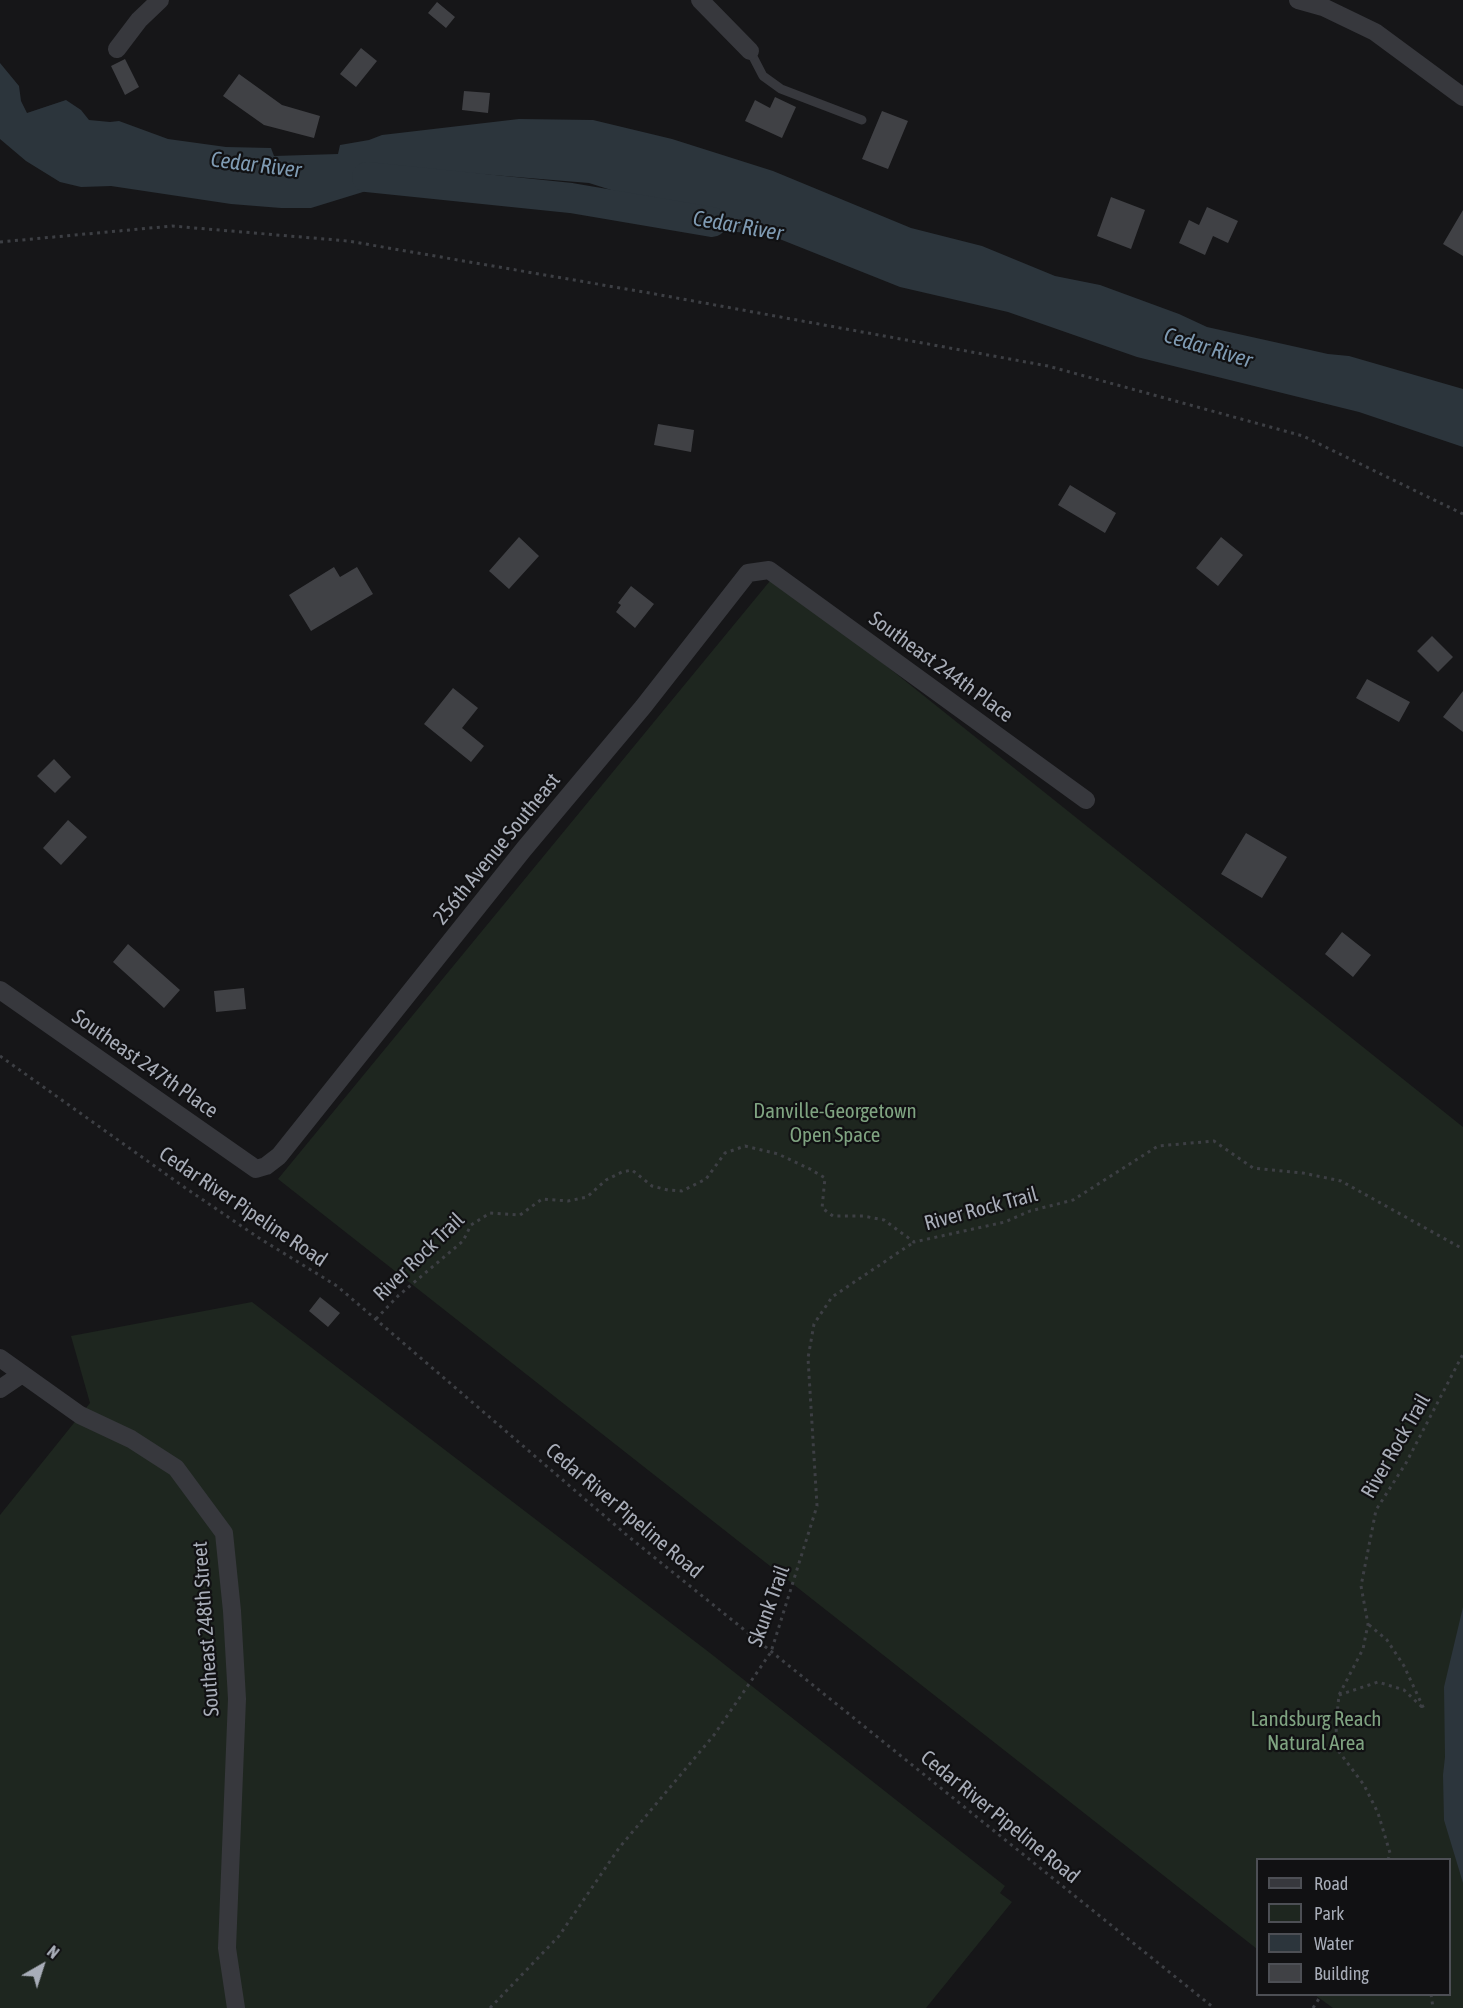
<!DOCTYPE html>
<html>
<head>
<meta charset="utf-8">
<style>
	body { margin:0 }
	#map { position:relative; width:1463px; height:2008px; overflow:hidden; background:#161618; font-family:"Asap Condensed",sans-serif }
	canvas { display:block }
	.legend { position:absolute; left:1256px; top:1858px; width:195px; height:138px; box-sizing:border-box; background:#111113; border:2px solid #4d4f55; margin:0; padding:8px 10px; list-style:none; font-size:18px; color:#a8adb8 }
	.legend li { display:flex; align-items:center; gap:12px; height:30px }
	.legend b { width:30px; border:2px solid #4d4f55 }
	.north { position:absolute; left:12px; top:1936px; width:60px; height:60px; -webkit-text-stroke:4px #111113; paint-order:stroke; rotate:39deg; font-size:16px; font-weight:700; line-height:24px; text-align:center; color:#a8adb8 }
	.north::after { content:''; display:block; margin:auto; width:21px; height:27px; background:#a8adb8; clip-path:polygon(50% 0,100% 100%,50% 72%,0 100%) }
</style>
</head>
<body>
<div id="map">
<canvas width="1463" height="2008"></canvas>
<ul class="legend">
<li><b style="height:8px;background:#37383d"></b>Road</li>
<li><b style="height:16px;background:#1e261f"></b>Park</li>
<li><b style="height:16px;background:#2c353c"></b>Water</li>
<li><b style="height:16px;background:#404145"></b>Building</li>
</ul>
<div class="north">N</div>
</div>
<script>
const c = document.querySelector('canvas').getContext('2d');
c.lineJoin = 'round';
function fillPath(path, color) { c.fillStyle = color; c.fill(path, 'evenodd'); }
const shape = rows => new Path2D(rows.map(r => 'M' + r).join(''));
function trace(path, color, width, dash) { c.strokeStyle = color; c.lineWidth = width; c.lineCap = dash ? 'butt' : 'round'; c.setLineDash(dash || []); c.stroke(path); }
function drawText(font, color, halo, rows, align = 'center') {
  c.font = font + ' "Asap Condensed",sans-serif'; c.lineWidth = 4.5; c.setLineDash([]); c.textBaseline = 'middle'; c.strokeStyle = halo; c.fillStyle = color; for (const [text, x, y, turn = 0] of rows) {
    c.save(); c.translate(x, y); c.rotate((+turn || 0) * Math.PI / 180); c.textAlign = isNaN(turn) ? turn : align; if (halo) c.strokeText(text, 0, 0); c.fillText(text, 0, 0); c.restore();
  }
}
fillPath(shape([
	[774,576,1463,1127,1463,2008,1333,2008,1315,1995,1450,1994,1450,1860,1258,1860,1257,1949,278,1179],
	[252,1302,710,1653,1005,1886,1000,1893,1012,1902,926,2008,0,2008,0,1515,90,1403,71,1336]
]), '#1e261f');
fillPath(shape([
	[0,63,19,86,21,101,27,113,66,100,81,110,89,120,110,122,119,121,168,139,226,147,271,148,274,156,338,154,340,145,369,140,382,135,519,119,593,120,672,139,773,171,911,228,982,246,1055,276,1100,285,1179,314,1207,327,1328,354,1349,356,1463,389,1463,447,1359,412,1137,357,1008,312,900,287,772,236,728,231,674,216,649,202,589,183,456,172,389,184,311,208,281,208,231,204,111,186,81,187,60,182,26,161,0,139],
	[1463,1607,1463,1883,1444,1820,1443,1775,1445,1757,1444,1687]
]), '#2c353c');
trace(shape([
	[367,177,571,198,712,222]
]), '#2c353c', 30);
fillPath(shape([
	[437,2,455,17,446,28,428,13],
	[361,48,377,61,356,87,340,74],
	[125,59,139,87,125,95,111,66],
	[239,74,282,105,320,116,314,138,264,125,223,96],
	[464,91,490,93,488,113,462,110],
	[775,97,796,107,782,138,745,121,755,100,770,108],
	[882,111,908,121,888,169,862,159],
	[1111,197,1145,210,1131,249,1097,236],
	[1207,207,1238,221,1228,243,1213,236,1205,255,1179,243,1189,220,1199,225],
	[1463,210,1463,256,1443,244],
	[658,424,694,430,691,452,654,445],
	[1070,485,1116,513,1105,533,1058,505],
	[519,537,539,556,509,589,489,571],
	[1221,537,1243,555,1218,586,1196,568],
	[334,567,340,577,357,567,373,594,311,631,289,595],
	[631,586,654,604,635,628,616,612,621,605,618,603],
	[1432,636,1453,657,1438,672,1417,651],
	[1367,679,1410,702,1399,722,1356,698],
	[453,688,478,708,462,728,484,746,471,762,424,724],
	[1463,691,1463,732,1443,717],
	[54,759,71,777,55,793,37,776],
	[68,820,87,837,61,865,43,848],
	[1246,833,1287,857,1262,898,1221,874],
	[1342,932,1371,955,1353,977,1325,954],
	[128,944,180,990,164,1008,113,962],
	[244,988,246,1009,216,1012,214,991],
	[320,1297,340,1313,328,1327,309,1311]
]), '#404145');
trace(shape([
	[0,242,172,226,348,241,655,294,1048,366,1303,436,1463,514],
	[0,1056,184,1187,259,1238,337,1286,629,1537,1214,2008],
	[376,1319,398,1296,463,1241,471,1225,490,1213,520,1215,542,1199,568,1201,587,1197,606,1180,622,1172,632,1170,652,1186,668,1190,682,1191,706,1179,725,1153,745,1146,778,1154,810,1169,825,1178,822,1208,833,1216,863,1216,884,1220,914,1242,1005,1222,1030,1211,1073,1200,1158,1146,1214,1141,1253,1168,1303,1173,1341,1181,1463,1249],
	[1339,1695,1378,1682,1404,1690,1424,1709,1404,1666,1387,1640,1368,1624],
	[1388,1860,1390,1853,1378,1813,1364,1785,1337,1749,1336,1725,1339,1695,1363,1649,1368,1624,1361,1586,1376,1510,1406,1463,1463,1354],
	[1431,1994,1433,2008],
	[490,2008,559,1936,619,1848,714,1735,771,1652,817,1506,808,1358,814,1324,832,1297,914,1242],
	[1313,2008,1322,1994]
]), '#3d3f44', 3, [3, 4.5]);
trace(shape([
	[750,51,763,76,781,89,862,120]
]), '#37383d', 9);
trace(shape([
	[700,0,750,51],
	[1298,0,1323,7,1375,32,1463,97],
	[117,49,139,20,160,0],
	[0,990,256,1169,266,1166,279,1156,524,849,643,707,748,573,769,570,1086,800],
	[0,1358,80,1415,131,1439,176,1468,224,1533,232,1611,237,1699,227,1948,236,2008],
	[0,1389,22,1374]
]), '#37383d', 18);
drawText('21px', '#a8adb8', '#111113', [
	["Southeast 244th Place",941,667,36],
	["256th Avenue Southeast",497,849,-51],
	["Southeast 247th Place",145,1064,35],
	["Cedar River Pipeline Road",243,1207,34],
	["River Rock Trail",981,1209,-15],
	["River Rock Trail",419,1257,-44],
	["River Rock Trail",1396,1446,-60],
	["Cedar River Pipeline Road",624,1511,40],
	["Skunk Trail",769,1606,-70],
	["Southeast 248th Street",206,1629,-94],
	["Cedar River Pipeline Road",1000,1817,39]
]);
drawText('21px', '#7fa381', '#111113', [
	["Danville-Georgetown",835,1111],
	["Open Space",835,1135],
	["Landsburg Reach",1316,1719],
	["Natural Area",1316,1743]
]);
drawText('italic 22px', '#7f9bb3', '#111113', [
	["Cedar River",256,165,7],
	["Cedar River",738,226,10],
	["Cedar River",1208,348,17]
]);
</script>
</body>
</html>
